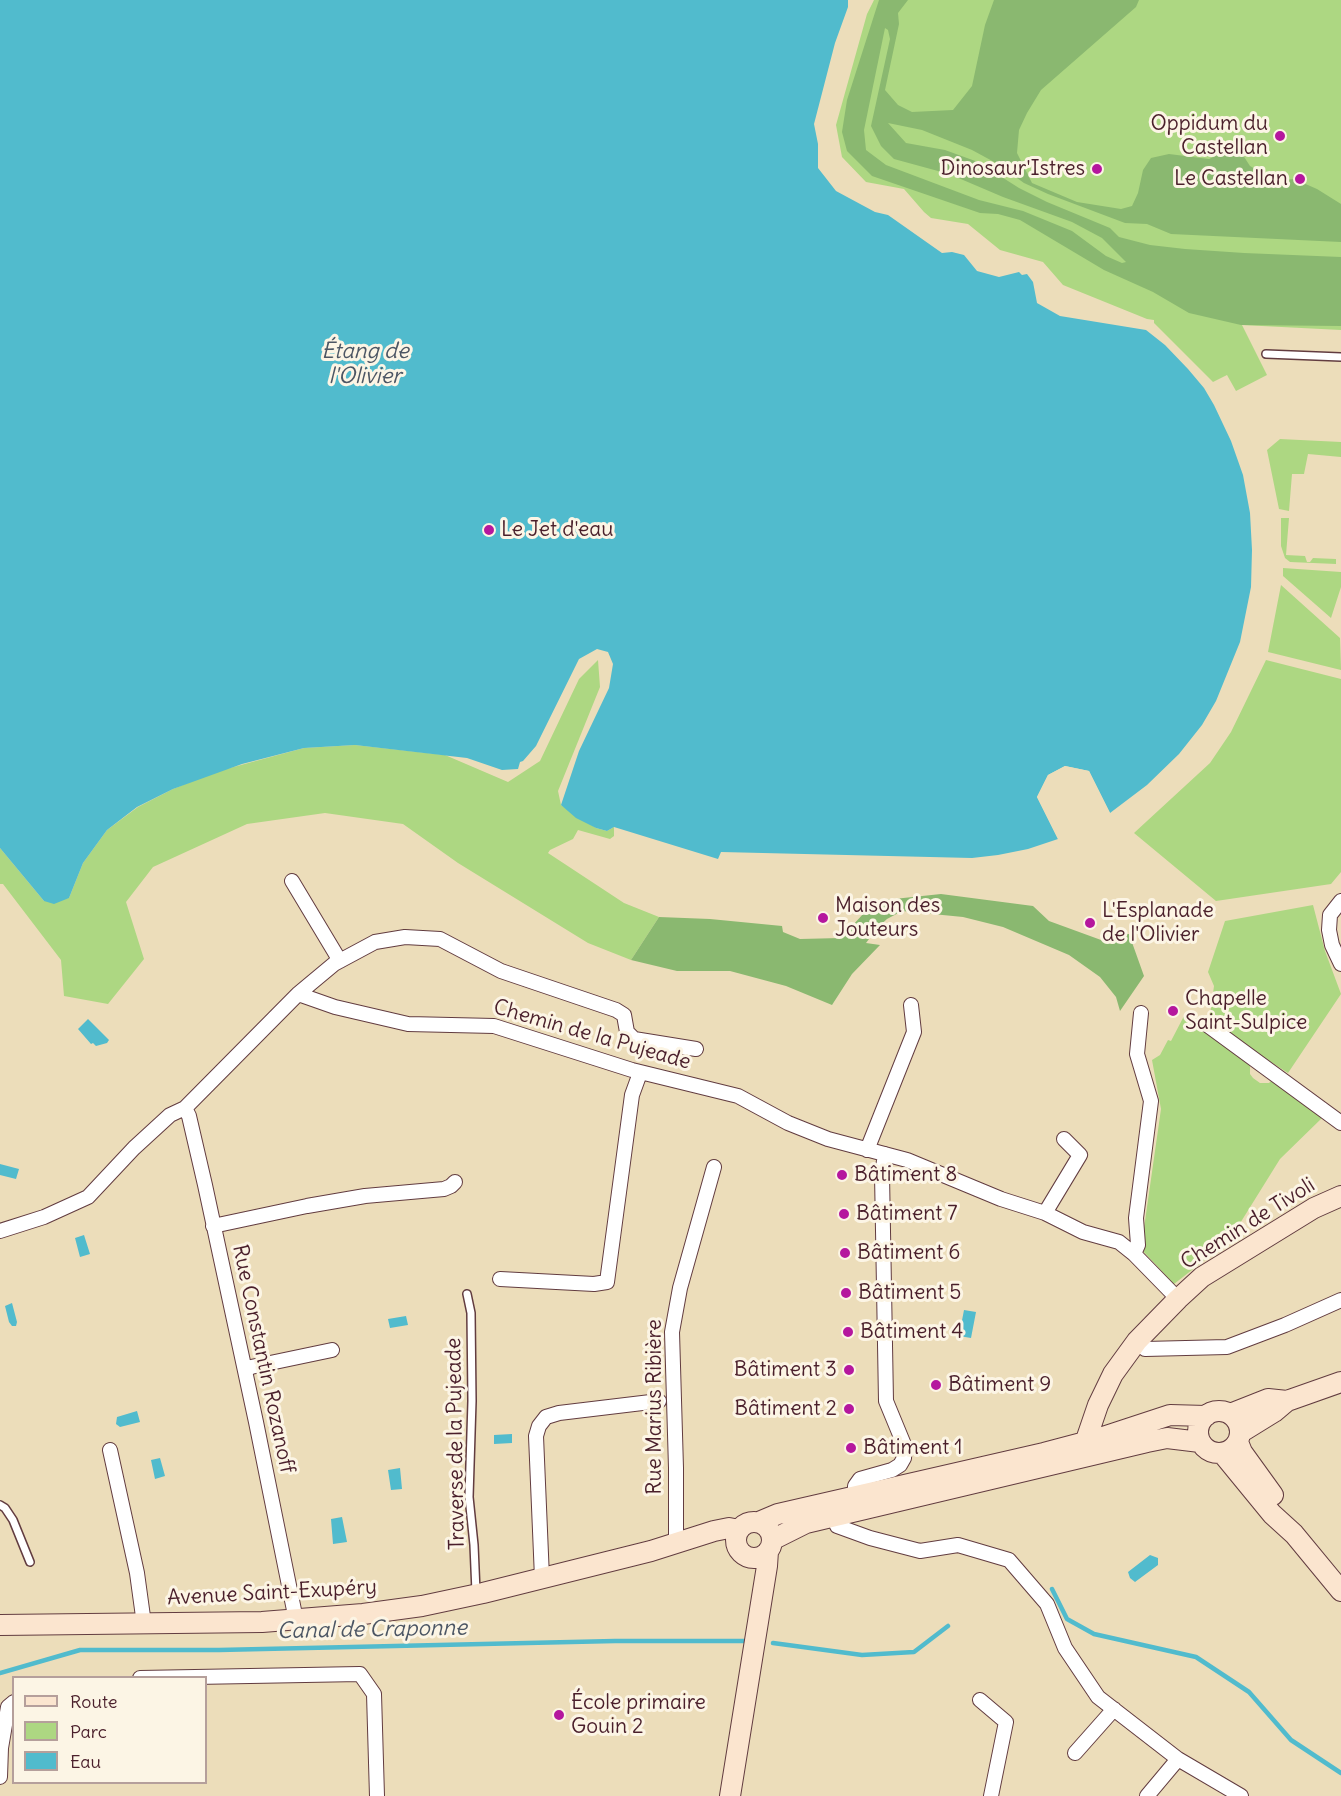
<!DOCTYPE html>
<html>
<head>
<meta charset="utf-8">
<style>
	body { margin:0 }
	#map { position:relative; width:1341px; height:1796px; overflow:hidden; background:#ecddba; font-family:Delius,sans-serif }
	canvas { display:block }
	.legend { position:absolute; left:12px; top:1676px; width:195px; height:108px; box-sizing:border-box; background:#fcf5e5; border:2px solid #b59f9b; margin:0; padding:8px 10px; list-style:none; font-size:18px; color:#4a1f2b }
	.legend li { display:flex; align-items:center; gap:12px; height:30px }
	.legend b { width:30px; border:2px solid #b59f9b }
</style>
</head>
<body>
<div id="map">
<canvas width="1341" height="1796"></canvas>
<ul class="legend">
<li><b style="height:8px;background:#fbe5cf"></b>Route</li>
<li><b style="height:16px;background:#add782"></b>Parc</li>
<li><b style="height:16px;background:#51bbcd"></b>Eau</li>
</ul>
</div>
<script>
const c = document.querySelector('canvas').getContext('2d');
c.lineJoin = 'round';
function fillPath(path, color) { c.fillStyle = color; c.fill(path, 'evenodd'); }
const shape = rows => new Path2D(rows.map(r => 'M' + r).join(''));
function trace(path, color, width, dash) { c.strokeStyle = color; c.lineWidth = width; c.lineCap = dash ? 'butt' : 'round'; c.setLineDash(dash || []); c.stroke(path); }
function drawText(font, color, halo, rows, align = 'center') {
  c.font = font + ' Delius,sans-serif'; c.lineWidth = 6; c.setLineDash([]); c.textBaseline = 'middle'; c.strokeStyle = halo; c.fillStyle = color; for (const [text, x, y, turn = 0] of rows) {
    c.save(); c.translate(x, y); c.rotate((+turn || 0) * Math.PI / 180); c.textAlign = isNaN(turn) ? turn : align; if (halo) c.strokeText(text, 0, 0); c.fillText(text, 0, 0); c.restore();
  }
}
fillPath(shape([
	[874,0,1341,0,1341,330,1242,325,1267,375,1236,391,1227,375,1213,382,1154,323,1154,320,1147,319,1063,285,1043,262,1000,250,968,224,931,218,924,212,904,189,866,182,842,157,836,125,867,14],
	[1280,439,1341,442,1341,457,1308,454,1304,474,1292,474,1289,511,1279,509,1267,450],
	[1281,518,1289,518,1286,555,1305,556,1307,562,1310,562,1313,558,1336,559,1336,564,1290,562,1285,558,1281,546],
	[1283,568,1341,572,1341,587,1331,618,1283,576],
	[1281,585,1340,638,1341,670,1268,652],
	[598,660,600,687,558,791,561,805,596,828,607,831,614,827,614,836,610,839,578,830,573,839,550,850,548,853,624,903,659,917,631,960,588,943,458,863,403,824,325,813,247,824,153,867,126,902,144,959,108,1004,64,996,61,960,3,884,0,884,0,848,44,901,69,898,83,863,107,830,138,807,173,789,215,772,304,748,355,745,445,755,508,782,540,761,579,679],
	[1266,660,1341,679,1341,872,1331,884,1216,901,1134,833,1210,763,1231,732],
	[1313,905,1325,951,1341,994,1288,1073,1209,1022,1214,986,1208,972,1225,921],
	[1184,1016,1250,1065,1250,1074,1253,1078,1260,1083,1269,1083,1271,1081,1322,1118,1280,1159,1229,1241,1174,1284,1141,1249,1161,1109,1152,1060,1160,1055,1168,1040,1171,1041]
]), '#add782');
fillPath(shape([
	[879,0,908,0,898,13,899,24,885,90,898,105,912,112,953,110,972,86,985,25,994,0,1139,0,1136,7,1041,90,1027,113,1019,130,1017,153,1032,183,1077,202,1121,209,1132,206,1138,193,1143,170,1151,158,1169,154,1209,159,1237,146,1250,166,1276,181,1294,179,1317,189,1341,204,1341,242,1171,234,1147,224,1125,223,1048,194,1024,183,996,163,972,150,922,130,888,123,906,143,945,150,978,162,1019,188,1047,202,1110,228,1119,237,1150,245,1185,249,1244,253,1341,257,1341,326,1241,325,1189,313,1153,292,1104,270,1020,220,998,214,980,213,872,176,847,151,842,132,847,100],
	[885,28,888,30,890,39,871,126,881,146,894,159,949,174,1003,197,1072,222,1102,238,1126,262,1122,263,1106,256,1072,231,1023,211,979,200,886,165,866,150,864,130],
	[941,894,1033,906,1049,921,1112,944,1112,933,1129,934,1144,976,1120,1011,1116,997,1100,977,1069,955,1003,927,963,917,902,911,887,919,878,927,866,943,880,945,852,974,832,1005,786,986,730,971,677,971,631,960,659,917,710,919,782,926,783,932,800,939,841,938,875,901]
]), '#8ab870');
fillPath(shape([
	[0,0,848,0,848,7,835,43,814,124,818,144,818,168,836,191,875,212,888,215,942,253,952,252,964,255,977,271,999,277,1019,272,1022,275,1027,274,1033,282,1037,303,1060,316,1146,330,1165,345,1188,369,1204,388,1214,405,1231,441,1243,475,1250,513,1252,550,1251,587,1240,642,1216,701,1202,725,1179,754,1147,785,1110,813,1089,771,1065,766,1048,775,1037,797,1058,839,1028,849,998,855,972,858,721,852,718,859,614,827,607,831,596,828,576,818,561,805,579,751,609,688,613,664,608,652,597,649,579,659,536,746,523,761,520,762,518,769,502,770,467,758,355,745,304,748,242,764,173,789,137,807,107,830,83,863,69,898,54,904,44,901,0,848],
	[88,1019,109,1040,107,1043,96,1046,93,1043,91,1044,78,1029],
	[0,1164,19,1169,16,1179,0,1175],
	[84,1235,90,1254,80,1257,75,1238],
	[12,1303,17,1322,16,1326,12,1326,9,1322,5,1306],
	[964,1310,976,1312,971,1338,959,1336],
	[406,1316,408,1325,390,1328,388,1319],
	[137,1411,140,1422,120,1427,116,1424,117,1417],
	[512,1434,512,1443,494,1444,494,1435],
	[160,1458,165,1476,155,1479,151,1460],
	[400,1468,402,1489,391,1490,388,1470],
	[342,1517,347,1542,333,1544,331,1519],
	[1150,1555,1158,1558,1158,1565,1135,1582,1130,1578,1128,1572]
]), '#51bbcd');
fillPath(shape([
	[1065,766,1089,771,1110,813,1107,814,1087,773,1066,770,1050,777,1040,797,1060,838,1058,839,1037,797,1048,775]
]), '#ecddba');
trace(shape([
	[1052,1589,1067,1619,1094,1634,1196,1657,1249,1692,1291,1740,1341,1773],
	[773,1643,862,1655,914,1652,948,1626],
	[0,1673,80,1650,219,1650,615,1641,748,1641]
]), '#51bbcd', 4.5);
const lane = shape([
	[1266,354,1341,357],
	[467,1294,471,1313,472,1401,469,1497,474,1545,476,1592],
	[0,1505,5,1508,13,1520,30,1562]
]);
const street = shape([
	[292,881,340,961],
	[1341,901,1330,915,1329,930,1332,945,1341,964],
	[298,994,335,1007,408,1024,494,1026,632,1070,738,1096,788,1123,828,1139,907,1160,1001,1199,1045,1213,1083,1232,1119,1242,1134,1254,1178,1299],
	[1206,1024,1341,1123],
	[185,1108,189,1116,205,1185,256,1422,296,1620],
	[867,1150,914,1032,911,1005],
	[1045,1213,1080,1155,1064,1139],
	[213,1226,307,1206,365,1196,444,1189,451,1186,455,1182],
	[0,1231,44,1217,88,1197,134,1148,170,1115,185,1108,298,994,334,964,375,942,405,937,440,939,501,971,616,1010,624,1015,627,1032,634,1039,696,1049],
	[1134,1254,1138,1245,1136,1218,1151,1101,1137,1054,1141,1013],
	[500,1279,594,1284,607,1282,632,1095,640,1073],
	[1137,1341,1145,1349,1227,1347,1285,1325,1341,1300],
	[245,1371,251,1367,332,1350],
	[110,1450,137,1573,144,1624],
	[855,1497,855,1486,860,1479,892,1470,900,1465,904,1458,905,1447,886,1401,882,1174,885,1154],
	[834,1516,837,1526,870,1538,920,1551,958,1545,1009,1560,1047,1604,1065,1648,1098,1697,1178,1759,1241,1796],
	[676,1543,676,1468,672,1332,680,1288,714,1167],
	[542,1578,536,1436,539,1426,546,1417,559,1413,659,1401],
	[140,1678,360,1674,374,1694,377,1796],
	[980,1700,1006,1722,991,1796],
	[1075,1753,1114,1709],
	[0,1777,1,1748,8,1707,14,1702],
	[1147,1796,1178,1759]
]);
const secondary = shape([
	'1198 1432a21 21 0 1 1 42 0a21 21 0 1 1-42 0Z',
	[1230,1414,1268,1399,1287,1401],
	[1240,1433,1274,1412,1287,1401,1341,1382],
	[1238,1442,1242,1452,1273,1495],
	[1085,1443,1098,1405,1113,1374,1137,1341,1178,1299,1202,1277,1314,1208,1341,1196],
	[1222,1453,1272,1514,1294,1534,1341,1591],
	[759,1522,778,1514,1044,1453,1097,1439,1170,1415,1206,1416],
	'736 1540a18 18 0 1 1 36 0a18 18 0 1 1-36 0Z',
	[772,1540,806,1523,1147,1442,1167,1438,1200,1442],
	[0,1625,262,1622,363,1614,422,1606,483,1593,651,1551,714,1531,729,1528,739,1530],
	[730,1796,767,1566,768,1551]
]);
trace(lane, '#623c40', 10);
trace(street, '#623c40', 16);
trace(secondary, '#623c40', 22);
trace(lane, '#fff', 7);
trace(street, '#fff', 14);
trace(secondary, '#fbe5cf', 20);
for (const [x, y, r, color] of [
	[1280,136,6,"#b5179e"],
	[1097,169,6,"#b5179e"],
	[1300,179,6,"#b5179e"],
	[489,530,6,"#b5179e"],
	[823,918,6,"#b5179e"],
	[1090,923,6,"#b5179e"],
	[1173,1011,6,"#b5179e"],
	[842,1175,6,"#b5179e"],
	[844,1214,6,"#b5179e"],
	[845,1253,6,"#b5179e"],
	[846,1293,6,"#b5179e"],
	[848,1332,6,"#b5179e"],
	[849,1370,6,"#b5179e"],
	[936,1385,6,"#b5179e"],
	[849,1409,6,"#b5179e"],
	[851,1448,6,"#b5179e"],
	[559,1715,6,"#b5179e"]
]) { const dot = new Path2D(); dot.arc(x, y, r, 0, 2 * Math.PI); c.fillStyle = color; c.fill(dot); trace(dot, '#fcf5e5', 2); }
drawText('21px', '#4a1f2b', '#fcf5e5', [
	["Oppidum du",1268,124,"right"],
	["Castellan",1268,148,"right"],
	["Dinosaur'Istres",1085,169,"right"],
	["Le Castellan",1288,179,"right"],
	["Le Jet d'eau",501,530],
	["Maison des",835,906],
	["Jouteurs",835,930],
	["L'Esplanade",1102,911],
	["de l'Olivier",1102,935],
	["Chapelle",1185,999],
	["Saint-Sulpice",1185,1023],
	["Bâtiment 8",854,1175],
	["Bâtiment 7",856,1214],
	["Bâtiment 6",857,1253],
	["Bâtiment 5",858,1293],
	["Bâtiment 4",860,1332],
	["Bâtiment 3",837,1370,"right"],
	["Bâtiment 9",948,1385],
	["Bâtiment 2",837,1409,"right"],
	["Bâtiment 1",863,1448],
	["École primaire",571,1703],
	["Gouin 2",571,1727]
], 'left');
drawText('21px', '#4a1f2b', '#fcf5e5', [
	["Chemin de la Pujeade",592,1035,16],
	["Chemin de Tivoli",1248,1224,-32],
	["Rue Constantin Rozanoff",263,1359,78],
	["Rue Marius Ribière",655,1407,-90],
	["Traverse de la Pujeade",456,1444,-91],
	["Avenue Saint-Exupéry",272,1593,-3]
]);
drawText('italic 22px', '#4c5664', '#fcf5e5', [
	["Étang de",365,352],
	["l'Olivier",365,377],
	["Canal de Craponne",372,1630,-1]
]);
</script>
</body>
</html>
